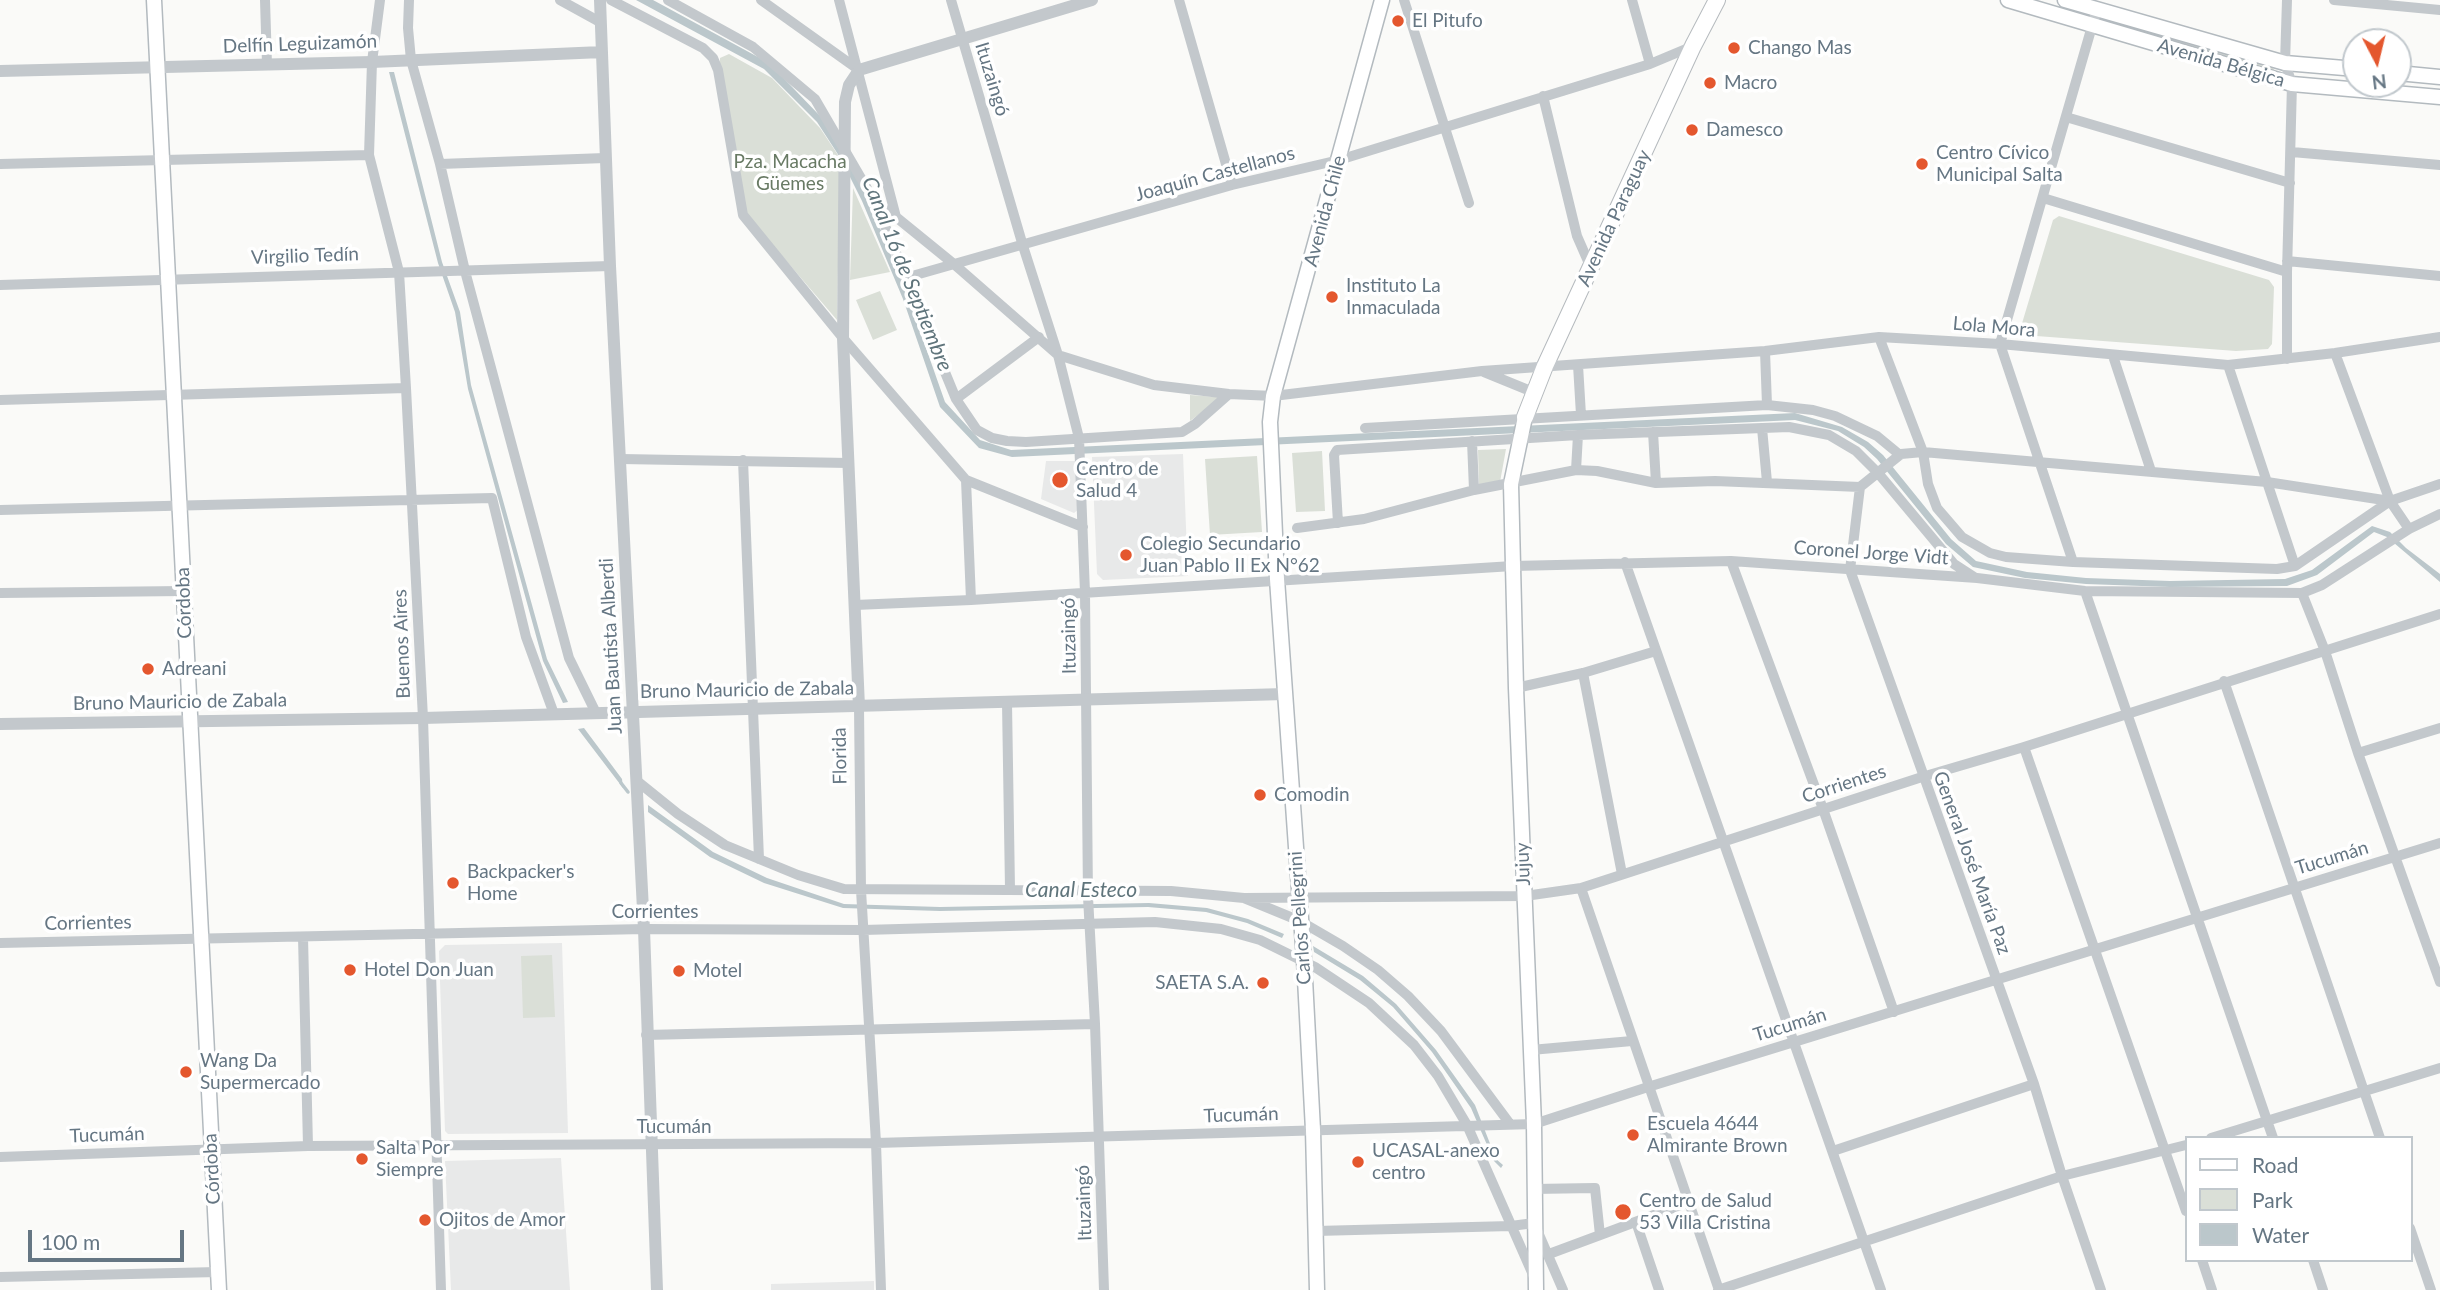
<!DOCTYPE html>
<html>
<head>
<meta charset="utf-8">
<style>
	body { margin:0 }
	#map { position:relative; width:2440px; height:1290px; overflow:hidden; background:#fafaf8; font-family:Lato,sans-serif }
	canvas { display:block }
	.legend { position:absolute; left:2185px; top:1136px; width:228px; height:126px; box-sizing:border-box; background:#fff; border:2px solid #c1c8cd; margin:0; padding:9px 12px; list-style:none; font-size:21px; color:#657683 }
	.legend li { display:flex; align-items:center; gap:14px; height:35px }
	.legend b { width:35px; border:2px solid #c1c8cd }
	.north { position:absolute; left:2342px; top:28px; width:70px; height:70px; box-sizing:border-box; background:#fff; border:2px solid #c1c8cd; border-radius:50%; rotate:173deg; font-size:19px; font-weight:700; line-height:28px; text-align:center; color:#657683 }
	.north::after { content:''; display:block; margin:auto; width:24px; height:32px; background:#e4572e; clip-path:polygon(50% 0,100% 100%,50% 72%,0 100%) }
	.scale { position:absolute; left:28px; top:1230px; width:156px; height:32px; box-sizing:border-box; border:4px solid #657683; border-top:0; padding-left:9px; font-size:21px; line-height:24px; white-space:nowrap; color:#657683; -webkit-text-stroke:5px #fff; paint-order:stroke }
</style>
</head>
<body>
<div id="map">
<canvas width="2440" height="1290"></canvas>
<ul class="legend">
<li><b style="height:9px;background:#fff"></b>Road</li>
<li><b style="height:19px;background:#dadfd7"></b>Park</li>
<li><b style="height:19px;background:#bbc7cb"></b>Water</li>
</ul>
<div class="north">N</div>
<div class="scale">100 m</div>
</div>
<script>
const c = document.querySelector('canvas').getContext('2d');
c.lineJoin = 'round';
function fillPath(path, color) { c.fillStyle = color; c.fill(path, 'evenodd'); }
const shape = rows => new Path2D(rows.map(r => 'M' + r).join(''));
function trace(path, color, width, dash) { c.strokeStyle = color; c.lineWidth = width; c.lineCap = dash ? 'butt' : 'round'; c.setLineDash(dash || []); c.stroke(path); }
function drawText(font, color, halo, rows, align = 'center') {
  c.font = font + ' Lato,sans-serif'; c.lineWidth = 7; c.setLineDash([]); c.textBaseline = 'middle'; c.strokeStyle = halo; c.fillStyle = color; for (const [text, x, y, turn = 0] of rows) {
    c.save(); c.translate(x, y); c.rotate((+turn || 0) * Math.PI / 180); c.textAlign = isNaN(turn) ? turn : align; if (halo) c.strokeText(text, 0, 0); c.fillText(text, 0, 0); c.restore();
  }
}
fillPath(shape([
	[1183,454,1188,576,1103,580,1097,574,1092,457],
	[1046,461,1077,461,1079,509,1074,513,1041,499],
	[562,943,568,1133,448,1134,445,1131,439,951,445,945],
	[561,1158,570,1290,451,1290,445,1161],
	[874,1281,874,1290,771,1290,771,1284]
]), '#e8e9e9');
fillPath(shape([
	[2110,20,2273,68,2276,72,2109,24],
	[729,54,772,78,820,128,840,158,837,320,747,215,720,68,720,58],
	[853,188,890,272,850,280],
	[2059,216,2269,280,2274,287,2272,344,2268,349,2236,351,2023,335,2020,330,2053,220],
	[880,291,897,330,873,340,856,300],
	[1190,395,1217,397,1222,397,1190,421],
	[1506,449,1500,482,1479,486,1478,450],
	[1322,451,1325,511,1296,512,1292,453],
	[1257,456,1262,532,1210,535,1205,459],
	[552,955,555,1017,523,1018,521,956]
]), '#dadfd7');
fillPath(shape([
	[636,0,653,0,769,63,822,118,867,196,908,297,945,402,980,440,1011,450,1795,413,1842,427,1868,442,1883,455,1951,539,1976,561,2027,572,2086,578,2170,581,2285,579,2312,570,2372,526,2390,532,2406,548,2440,574,2440,582,2387,537,2374,532,2317,575,2287,586,2170,587,2086,584,2025,578,1973,567,1946,544,1877,459,1864,447,1838,431,1795,420,1012,457,979,448,940,407,903,299,862,201,841,159,817,122,764,69],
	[389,72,394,72,442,262,460,312,471,385,547,659,568,702,563,703,543,661,468,389,455,312,438,263],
	[584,728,622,779,623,788,578,729],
	[648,805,713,852,767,878,844,904,940,907,1149,903,1207,908,1248,919,1284,934,1282,938,1247,923,1206,912,1148,907,940,911,843,908,764,883,710,857,648,812],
	[1313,946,1363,976,1396,1004,1436,1050,1475,1105,1496,1159,1503,1165,1501,1168,1494,1161,1471,1108,1432,1052,1393,1007,1360,980,1314,952]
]), '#bbc7cb');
trace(shape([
	[621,783,628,792]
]), '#bbc7cb', 3.5);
const secondary = shape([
	[154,0,219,1290],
	[2008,0,2292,84,2440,97],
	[2065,0,2285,63,2356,69],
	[2398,73,2440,77],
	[1525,417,1511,484,1516,688,1534,1124,1536,1290],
	[1317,1290,1313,1130,1304,960,1277,579,1270,422,1273,396,1382,0]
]);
const primary = shape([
	[1525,417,1545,366,1693,46,1717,0]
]);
trace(secondary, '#b3babf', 17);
trace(primary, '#b5babe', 18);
trace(shape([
	[265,0,267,64],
	[380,0,372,62,369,155,399,272,406,388,423,718,441,1290],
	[409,0,408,28,411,60,440,164,465,271,569,658,596,713],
	[560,0,600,22],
	[611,0,703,48,713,58,718,70,743,215,843,338,966,480,1083,527],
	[668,0,753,47,815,99,876,204,956,399,977,430,992,438,1007,441,1026,442,1182,432,1195,424,1229,394],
	[761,0,859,70],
	[839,0,896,217],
	[951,0,1023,246,1058,355,1079,438,1085,593,1088,897,1095,1024,1104,1290],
	[1179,0,1232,185],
	[1404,0,1469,203],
	[1632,0,1650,64],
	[2287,0,2285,63,2292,84,2287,272,2287,359],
	[2334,0,2440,10],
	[1543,96,1577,236,1591,268],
	[2066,117,2290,183],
	[2292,152,2440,165],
	[0,164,369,155],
	[440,164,605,158],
	[2043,198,2287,272],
	[876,204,896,217,955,265,1058,355,1154,385,1229,394,1273,396,1482,371,1765,351,1879,337,2000,344,2228,365,2335,353,2440,337],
	[2287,261,2440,276],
	[905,278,1232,185,1339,160,1650,64,1693,46],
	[0,285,610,266],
	[1879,337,1923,452,1928,484,1937,508,1962,537,1990,553,2006,557,2073,562,2277,569,2295,566,2390,501],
	[1765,351,1767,405],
	[2335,353,2390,501,2409,529],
	[2113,356,2151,471],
	[1578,365,1581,415],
	[2228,365,2295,566],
	[1484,372,1533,392],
	[956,399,1039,337],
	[0,400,406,388],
	[1365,428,1767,405,1813,410,1835,416,1877,436,1900,455],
	[1762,428,1767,482],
	[1653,432,1656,483],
	[1472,441,1474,490],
	[621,459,849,463],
	[743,460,759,859],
	[1576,470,1578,435],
	[966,480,971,600],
	[0,510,492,498,526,637,554,714],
	[1338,523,1334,455,1337,450,1578,435,1789,427,1829,435,1856,451,1878,473,1954,564,1974,577],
	[1297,528,1364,519,1474,490,1576,470,1597,471,1656,483,1715,481,1860,487],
	[1731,561,1823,809,1894,1012],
	[1625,562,1881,1290],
	[2073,562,2000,344,2097,9],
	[2085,591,2273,1138],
	[0,593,184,591],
	[2302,593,2325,651,2358,753,2440,982],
	[855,605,971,600,1513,566,1731,561,1977,578,2085,591,2302,593,2322,585,2409,529,2440,514],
	[1583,673,1622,874],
	[2224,681,2380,1138],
	[1516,688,1583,673,1656,651],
	[1007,703,1010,889],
	[859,707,861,890,876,1143,881,1290],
	[2024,747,2186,1211],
	[2358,753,2440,728],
	[637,781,678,814,725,845,798,875,844,889,1171,891,1244,898,1300,921,1343,946,1378,970,1408,996,1441,1031,1510,1124],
	[1581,888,1719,1290],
	[1244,898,1525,896,1581,888,1922,777,2024,747,2440,614],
	[303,937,308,1146],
	[0,943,644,929,863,930,1155,922,1221,929,1260,940,1315,967,1369,1003,1414,1045,1438,1076,1467,1125,1534,1277],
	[646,1035,1095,1024],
	[1531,1050,1632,1041],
	[2211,1138,2440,1068],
	[1833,1151,2034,1084],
	[0,1157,308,1146,876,1143,1534,1124,1648,1087,2440,843],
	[1533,1189,1595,1188,1600,1235],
	[1636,1222,1659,1290],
	[2410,1228,2431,1290],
	[1316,1231,1511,1226,1534,1223,1563,1290],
	[1549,1254,1689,1202],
	[2202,1260,2212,1290],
	[2313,1260,2323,1290],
	[0,1277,218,1272],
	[1718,1290,2062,1176,2186,1145],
	[2101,1290,2062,1176,2034,1084,1850,570,1860,487,1901,454,1923,452,2267,482,2390,501,2440,484]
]), '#c3c8cc', 10);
trace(shape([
	[600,0,610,266,644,929,657,1290],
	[0,71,372,62,602,52],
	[859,707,843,338,845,102,849,85,859,70,1092,0],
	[0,724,423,718,1285,694]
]), '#c3c8cc', 12);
trace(secondary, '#fff', 14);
trace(primary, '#fff', 16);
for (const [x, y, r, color] of [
	[1398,21,7,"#e4572e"],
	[1734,48,7,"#e4572e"],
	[1710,83,7,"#e4572e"],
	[1692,130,7,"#e4572e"],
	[1922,164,7,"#e4572e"],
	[1332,297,7,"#e4572e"],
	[1060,480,9,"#e4572e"],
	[1126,555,7,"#e4572e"],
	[148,669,7,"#e4572e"],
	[1260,795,7,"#e4572e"],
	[453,883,7,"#e4572e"],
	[350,970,7,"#e4572e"],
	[679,971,7,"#e4572e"],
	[1263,983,7,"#e4572e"],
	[186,1072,7,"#e4572e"],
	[1633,1135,7,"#e4572e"],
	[362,1159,7,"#e4572e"],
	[1358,1162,7,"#e4572e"],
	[1623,1212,9,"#e4572e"],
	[425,1220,7,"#e4572e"]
]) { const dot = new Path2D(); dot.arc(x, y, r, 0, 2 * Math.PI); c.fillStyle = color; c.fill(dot); trace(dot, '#fff', 2.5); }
drawText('19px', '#657683', '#fff', [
	["El Pitufo",1412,21],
	["Chango Mas",1748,48],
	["Macro",1724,83],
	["Damesco",1706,130],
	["Centro Cívico",1936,153],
	["Municipal Salta",1936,175],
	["Instituto La",1346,286],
	["Inmaculada",1346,308],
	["Centro de",1076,469],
	["Salud 4",1076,491],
	["Colegio Secundario",1140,544],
	["Juan Pablo II Ex N°62",1140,566],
	["Adreani",162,669],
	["Comodin",1274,795],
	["Backpacker's",467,872],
	["Home",467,894],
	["Hotel Don Juan",364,970],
	["Motel",693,971],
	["SAETA S.A.",1249,983,"right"],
	["Wang Da",200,1061],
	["Supermercado",200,1083],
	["Escuela 4644",1647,1124],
	["Almirante Brown",1647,1146],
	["Salta Por",376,1148],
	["Siempre",376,1170],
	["UCASAL-anexo",1372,1151],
	["centro",1372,1173],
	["Centro de Salud",1639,1201],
	["53 Villa Cristina",1639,1223],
	["Ojitos de Amor",439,1220]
], 'left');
drawText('19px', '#657683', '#fff', [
	["Delfín Leguizamón",300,44,-2],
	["Avenida Bélgica",2221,63,16],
	["Ituzaingó",992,79,73],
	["Joaquín Castellanos",1215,174,-15],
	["Avenida Chile",1325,211,-75],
	["Avenida Paraguay",1614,218,-65],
	["Virgilio Tedín",305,256,-2],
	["Lola Mora",1994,327,5],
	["Coronel Jorge Vidt",1871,553,4],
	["Córdoba",184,603,-92],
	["Ituzaingó",1069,636,-91],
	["Buenos Aires",402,644,-92],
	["Juan Bautista Alberdi",611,646,-93],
	["Bruno Mauricio de Zabala",747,690,-1],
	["Bruno Mauricio de Zabala",180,702,-1],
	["Florida",840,756,-91],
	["Corrientes",1844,784,-18],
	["Tucumán",2332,858,-17],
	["General José María Paz",1972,863,70],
	["Jujuy",1523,864,-92],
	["Corrientes",655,912],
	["Carlos Pellegrini",1300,918,-94],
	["Corrientes",88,923,-1],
	["Tucumán",1790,1025,-17],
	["Tucumán",1241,1115,-2],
	["Tucumán",674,1127],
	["Tucumán",107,1135,-2],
	["Córdoba",212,1169,-93],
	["Ituzaingó",1084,1203,-92]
]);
drawText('19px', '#687a64', '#fff', [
	["Pza. Macacha",790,162],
	["Güemes",790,184]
]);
drawText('italic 21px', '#60757c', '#fff', [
	["Canal 16 de Septiembre",907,274,68],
	["Canal Esteco",1081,890]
]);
</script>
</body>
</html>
